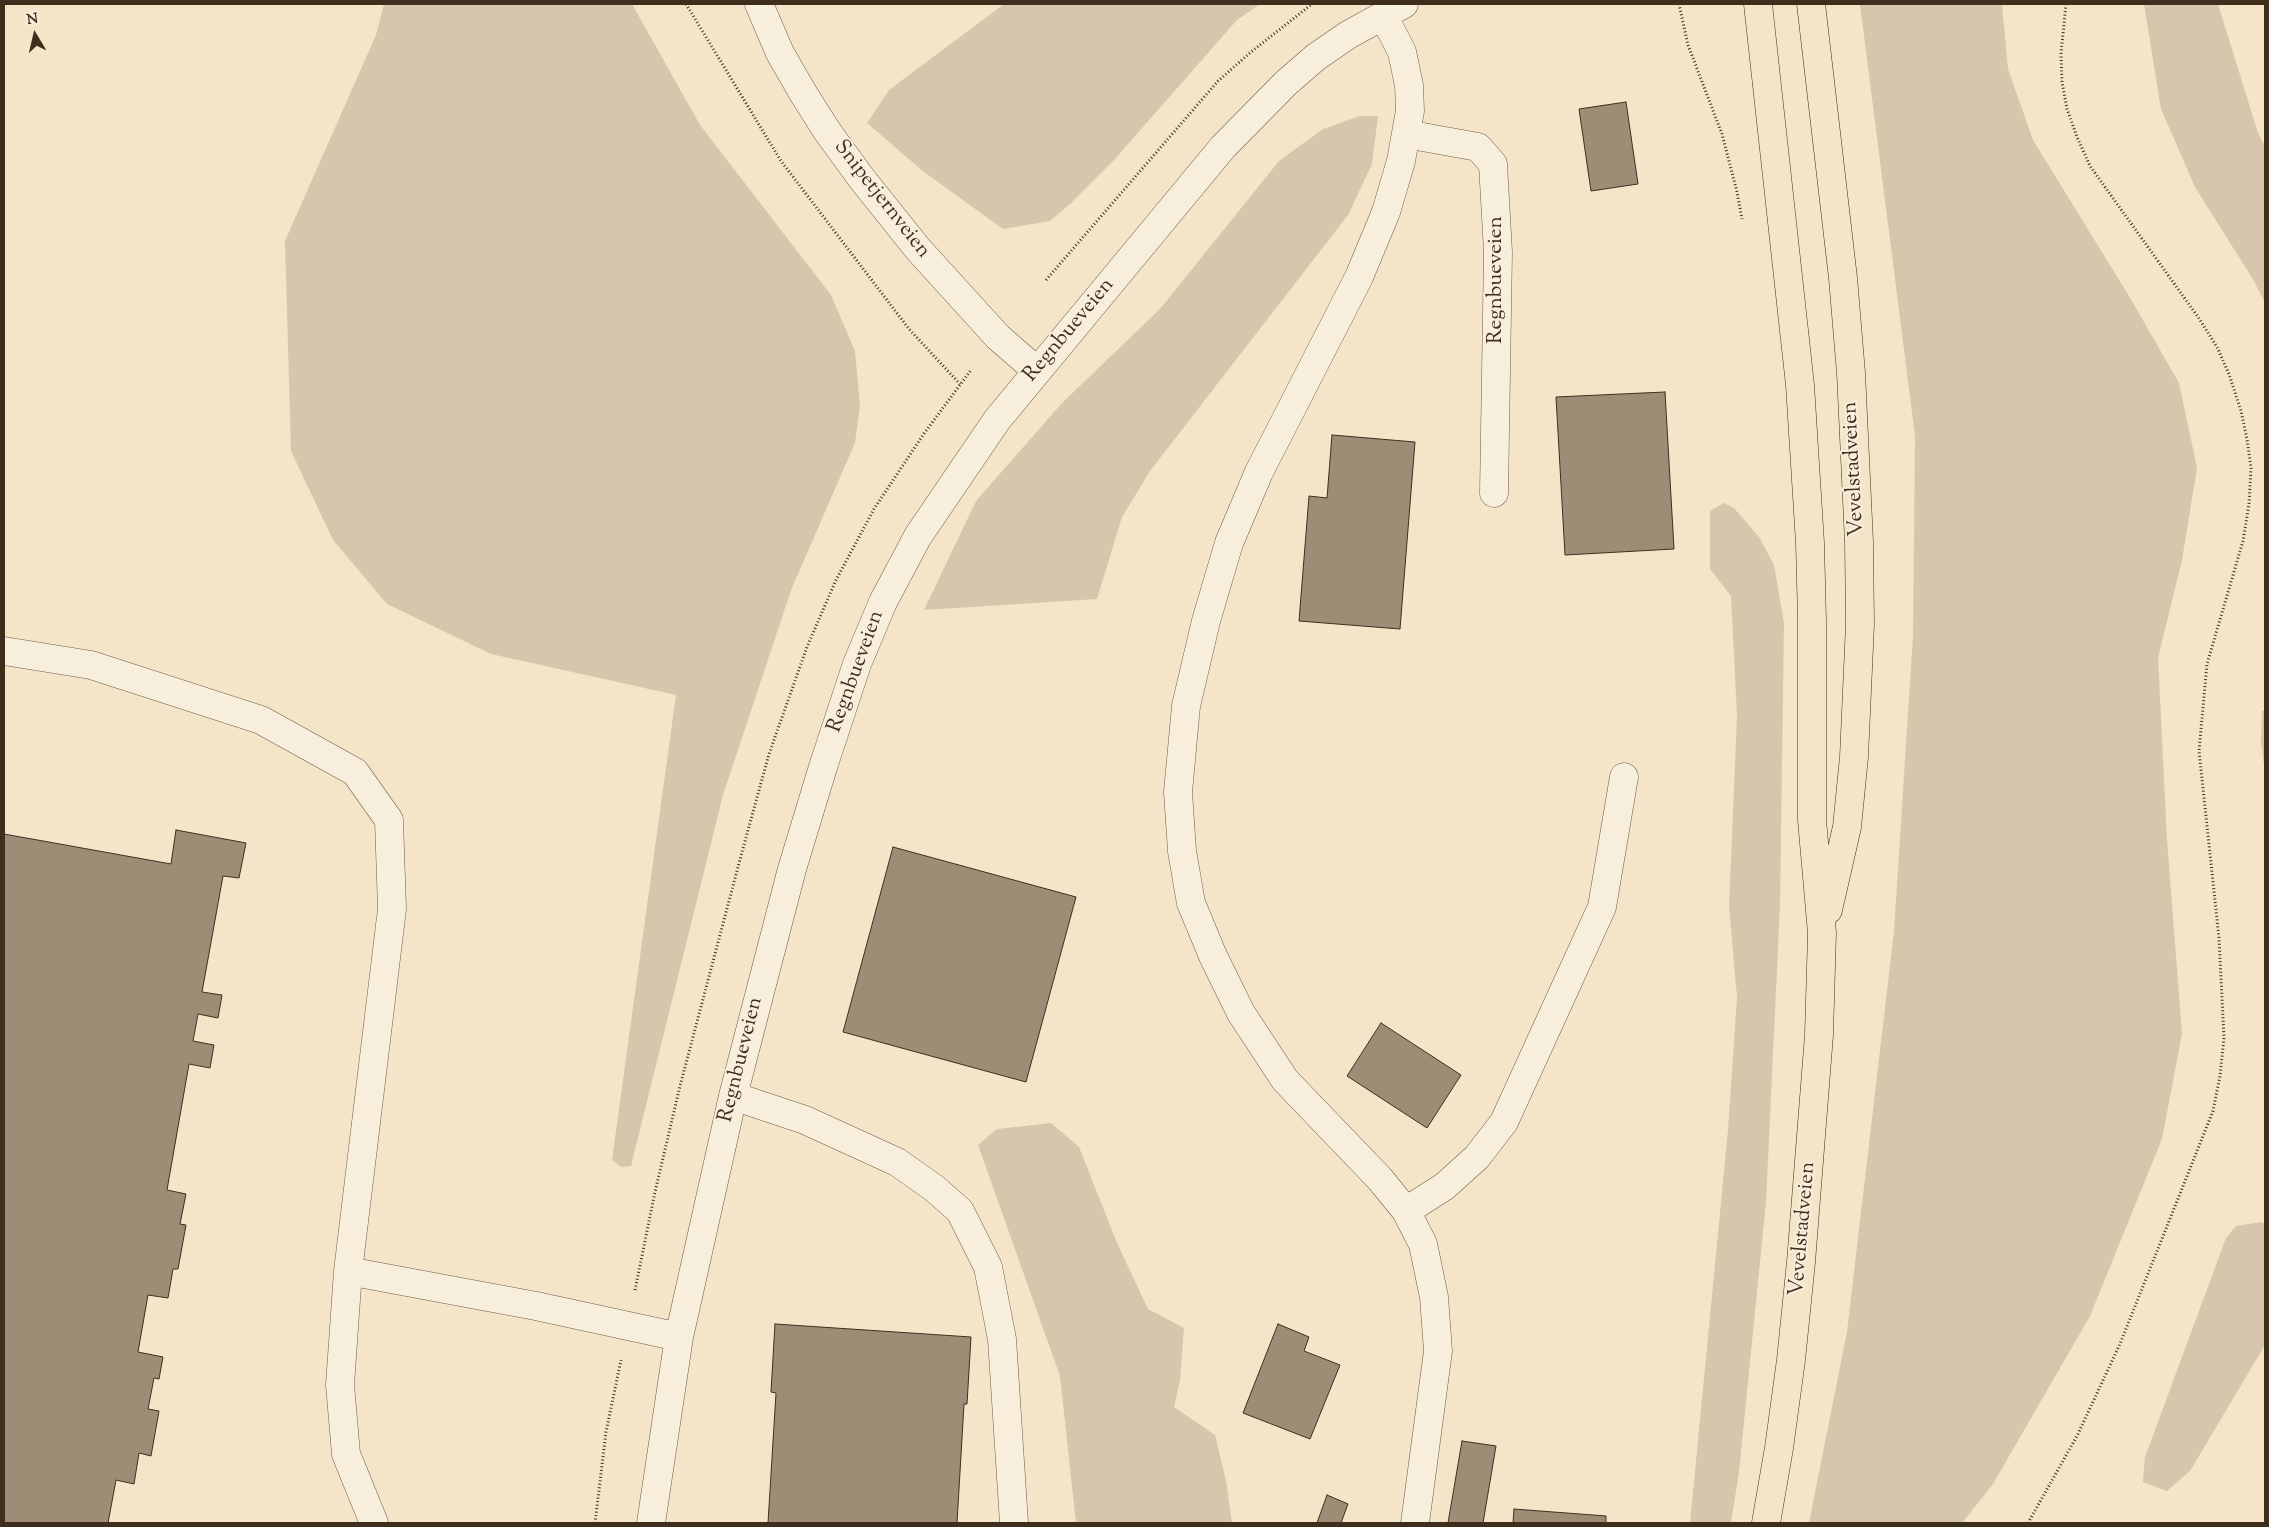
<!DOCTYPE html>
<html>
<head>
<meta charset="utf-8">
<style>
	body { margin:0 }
	#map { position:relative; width:2269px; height:1527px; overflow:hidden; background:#f4e5c9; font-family:"Sorts Mill Goudy",serif }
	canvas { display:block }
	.frame { position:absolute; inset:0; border:5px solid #402e1d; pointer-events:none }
	.north { position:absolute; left:10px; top:10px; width:50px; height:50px; -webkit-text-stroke:4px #f8eedc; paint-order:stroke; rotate:351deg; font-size:14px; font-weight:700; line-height:20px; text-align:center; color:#402e1d }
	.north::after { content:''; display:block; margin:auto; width:18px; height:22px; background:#402e1d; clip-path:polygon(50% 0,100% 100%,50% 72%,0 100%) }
</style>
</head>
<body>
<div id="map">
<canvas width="2269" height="1527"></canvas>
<div class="frame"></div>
<div class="north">N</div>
</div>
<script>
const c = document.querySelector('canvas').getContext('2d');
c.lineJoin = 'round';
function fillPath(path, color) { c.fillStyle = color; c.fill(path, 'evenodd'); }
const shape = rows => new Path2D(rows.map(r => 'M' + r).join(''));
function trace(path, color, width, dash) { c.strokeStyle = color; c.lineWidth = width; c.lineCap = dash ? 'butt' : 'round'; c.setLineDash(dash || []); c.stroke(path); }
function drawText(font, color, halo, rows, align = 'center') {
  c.font = font + ' "Sorts Mill Goudy",serif'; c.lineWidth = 4; c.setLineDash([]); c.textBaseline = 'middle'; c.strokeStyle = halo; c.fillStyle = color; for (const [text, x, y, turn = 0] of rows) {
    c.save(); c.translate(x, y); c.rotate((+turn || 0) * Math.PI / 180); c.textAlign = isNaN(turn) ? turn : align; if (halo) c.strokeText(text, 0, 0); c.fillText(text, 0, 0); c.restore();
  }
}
fillPath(shape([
	[384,4,632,4,700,125,831,295,855,351,860,406,855,443,791,590,723,795,631,1166,621,1167,612,1160,676,695,491,654,387,604,333,540,291,451,285,241,376,35],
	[1004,4,1260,4,1237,20,1114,160,1070,204,1050,221,1003,229,924,172,867,123,889,90],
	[1860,4,2002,4,2008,69,2033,140,2129,296,2179,383,2197,468,2182,560,2158,658,2167,840,2182,1034,2162,1139,2090,1316,1993,1484,1962,1523,1809,1523,1847,1332,1894,931,1913,636,1915,436],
	[2144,4,2218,4,2258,133,2265,146,2265,303,2254,281,2195,187,2161,109],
	[1360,116,1378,116,1372,164,1348,215,1150,471,1122,517,1097,599,924,610,976,501,1062,403,1160,309,1279,161,1323,129],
	[1724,503,1734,508,1759,537,1774,565,1784,623,1780,905,1766,1202,1739,1472,1731,1523,1690,1523,1728,1130,1737,997,1729,906,1737,715,1731,596,1710,569,1710,511],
	[2265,710,2265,772,2261,743,2262,711],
	[1051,1123,1079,1147,1117,1243,1148,1309,1184,1328,1180,1380,1174,1407,1215,1435,1226,1481,1232,1523,1076,1523,1060,1376,978,1145,997,1129],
	[2261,1222,2265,1224,2265,1345,2190,1471,2167,1491,2143,1482,2145,1457,2226,1238,2236,1226]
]), '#d5c6ac');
const building = shape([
	[1626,102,1638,184,1591,191,1579,109,1626,102],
	[1665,392,1674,549,1565,555,1556,397,1665,392],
	[1332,435,1415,442,1400,629,1299,621,1309,496,1327,498,1332,435],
	[176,830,246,843,239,878,223,876,202,992,222,995,218,1018,198,1014,193,1041,214,1045,210,1068,189,1064,167,1190,186,1194,180,1224,186,1225,178,1269,173,1269,168,1298,148,1295,138,1352,163,1357,159,1379,154,1378,148,1409,159,1411,151,1456,139,1453,134,1484,116,1480,108,1523,4,1523,4,834,171,864,176,830],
	[893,847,1076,897,1026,1082,843,1032,893,847],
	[1381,1023,1461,1075,1427,1128,1347,1076,1381,1023],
	[775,1324,971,1337,967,1404,964,1404,957,1523,768,1523,776,1393,771,1392,775,1324],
	[1278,1324,1309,1337,1304,1351,1340,1365,1310,1439,1243,1413,1278,1324],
	[1462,1441,1496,1446,1483,1523,1448,1523,1462,1441],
	[1327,1495,1348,1504,1341,1523,1317,1523,1327,1495],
	[1514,1509,1606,1516,1606,1523,1513,1523,1514,1509]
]);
fillPath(building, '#9e8d76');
trace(building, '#402e1d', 1);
const minor = shape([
	[759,4,780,53,803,93,827,131,862,179,918,249,998,337,1037,371],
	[1383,15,1402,52,1409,85,1410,111,1401,161,1386,212,1359,277,1259,472,1229,543,1206,621,1186,706,1178,792,1182,851,1191,903,1213,956,1241,1013,1285,1080,1380,1179,1406,1211,1423,1244,1434,1297,1438,1351,1415,1523],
	[1406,134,1478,147,1493,164,1498,252,1494,493],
	[4,651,91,665,261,720,355,772,389,820,392,909,348,1271,340,1385,346,1454,374,1523],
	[733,1096,805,1120,897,1162,934,1188,960,1211,988,1267,1002,1339,1014,1523],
	[1406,1211,1445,1186,1477,1157,1504,1122,1602,907,1624,777],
	[348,1271,536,1306,679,1337],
	[651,1523,679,1337,733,1096,792,869,823,767,857,664,883,602,918,536,997,420,1223,147,1286,83,1316,57,1348,35,1404,4]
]);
const major = shape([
	[1758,4,1800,385,1810,543,1812,620,1812,820,1822,933,1819,1035,1801,1262,1791,1360,1779,1448,1766,1523],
	[1811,4,1843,278,1851,373,1859,542,1860,624,1854,757,1847,827,1828,910]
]);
trace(minor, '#6d5c48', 29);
trace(major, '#402e1d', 29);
trace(shape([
	[686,4,781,161,909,329,960,384],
	[1679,4,1688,45,1722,134,1737,192,1742,219],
	[1046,280,1218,81,1251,52,1312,4],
	[635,1290,655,1192,680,1086,742,852,769,754,807,647,836,580,874,509,923,435,971,370],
	[595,1523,606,1432,621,1360],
	[2028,1523,2077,1436,2120,1344,2213,1111,2220,1076,2224,1038,2219,938,2199,751,2207,664,2243,541,2249,504,2251,468,2247,439,2241,411,2229,374,2217,347,2198,317,2090,166,2077,137,2067,109,2062,82,2061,54,2066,4]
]), '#402e1d', 3, [1, 2.5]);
trace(minor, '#f8eedc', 28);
trace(major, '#f4e5c9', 28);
drawText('21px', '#402e1d', '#f8eedc', [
	["Snipetjernveien",881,200,52],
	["Regnbueveien",1497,280,-90],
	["Regnbueveien",1070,331,-50],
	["Vevelstadveien",1855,469,-93],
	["Regnbueveien",857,672,-70],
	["Regnbueveien",742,1060,-76],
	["Vevelstadveien",1804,1229,-85]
]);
</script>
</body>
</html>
